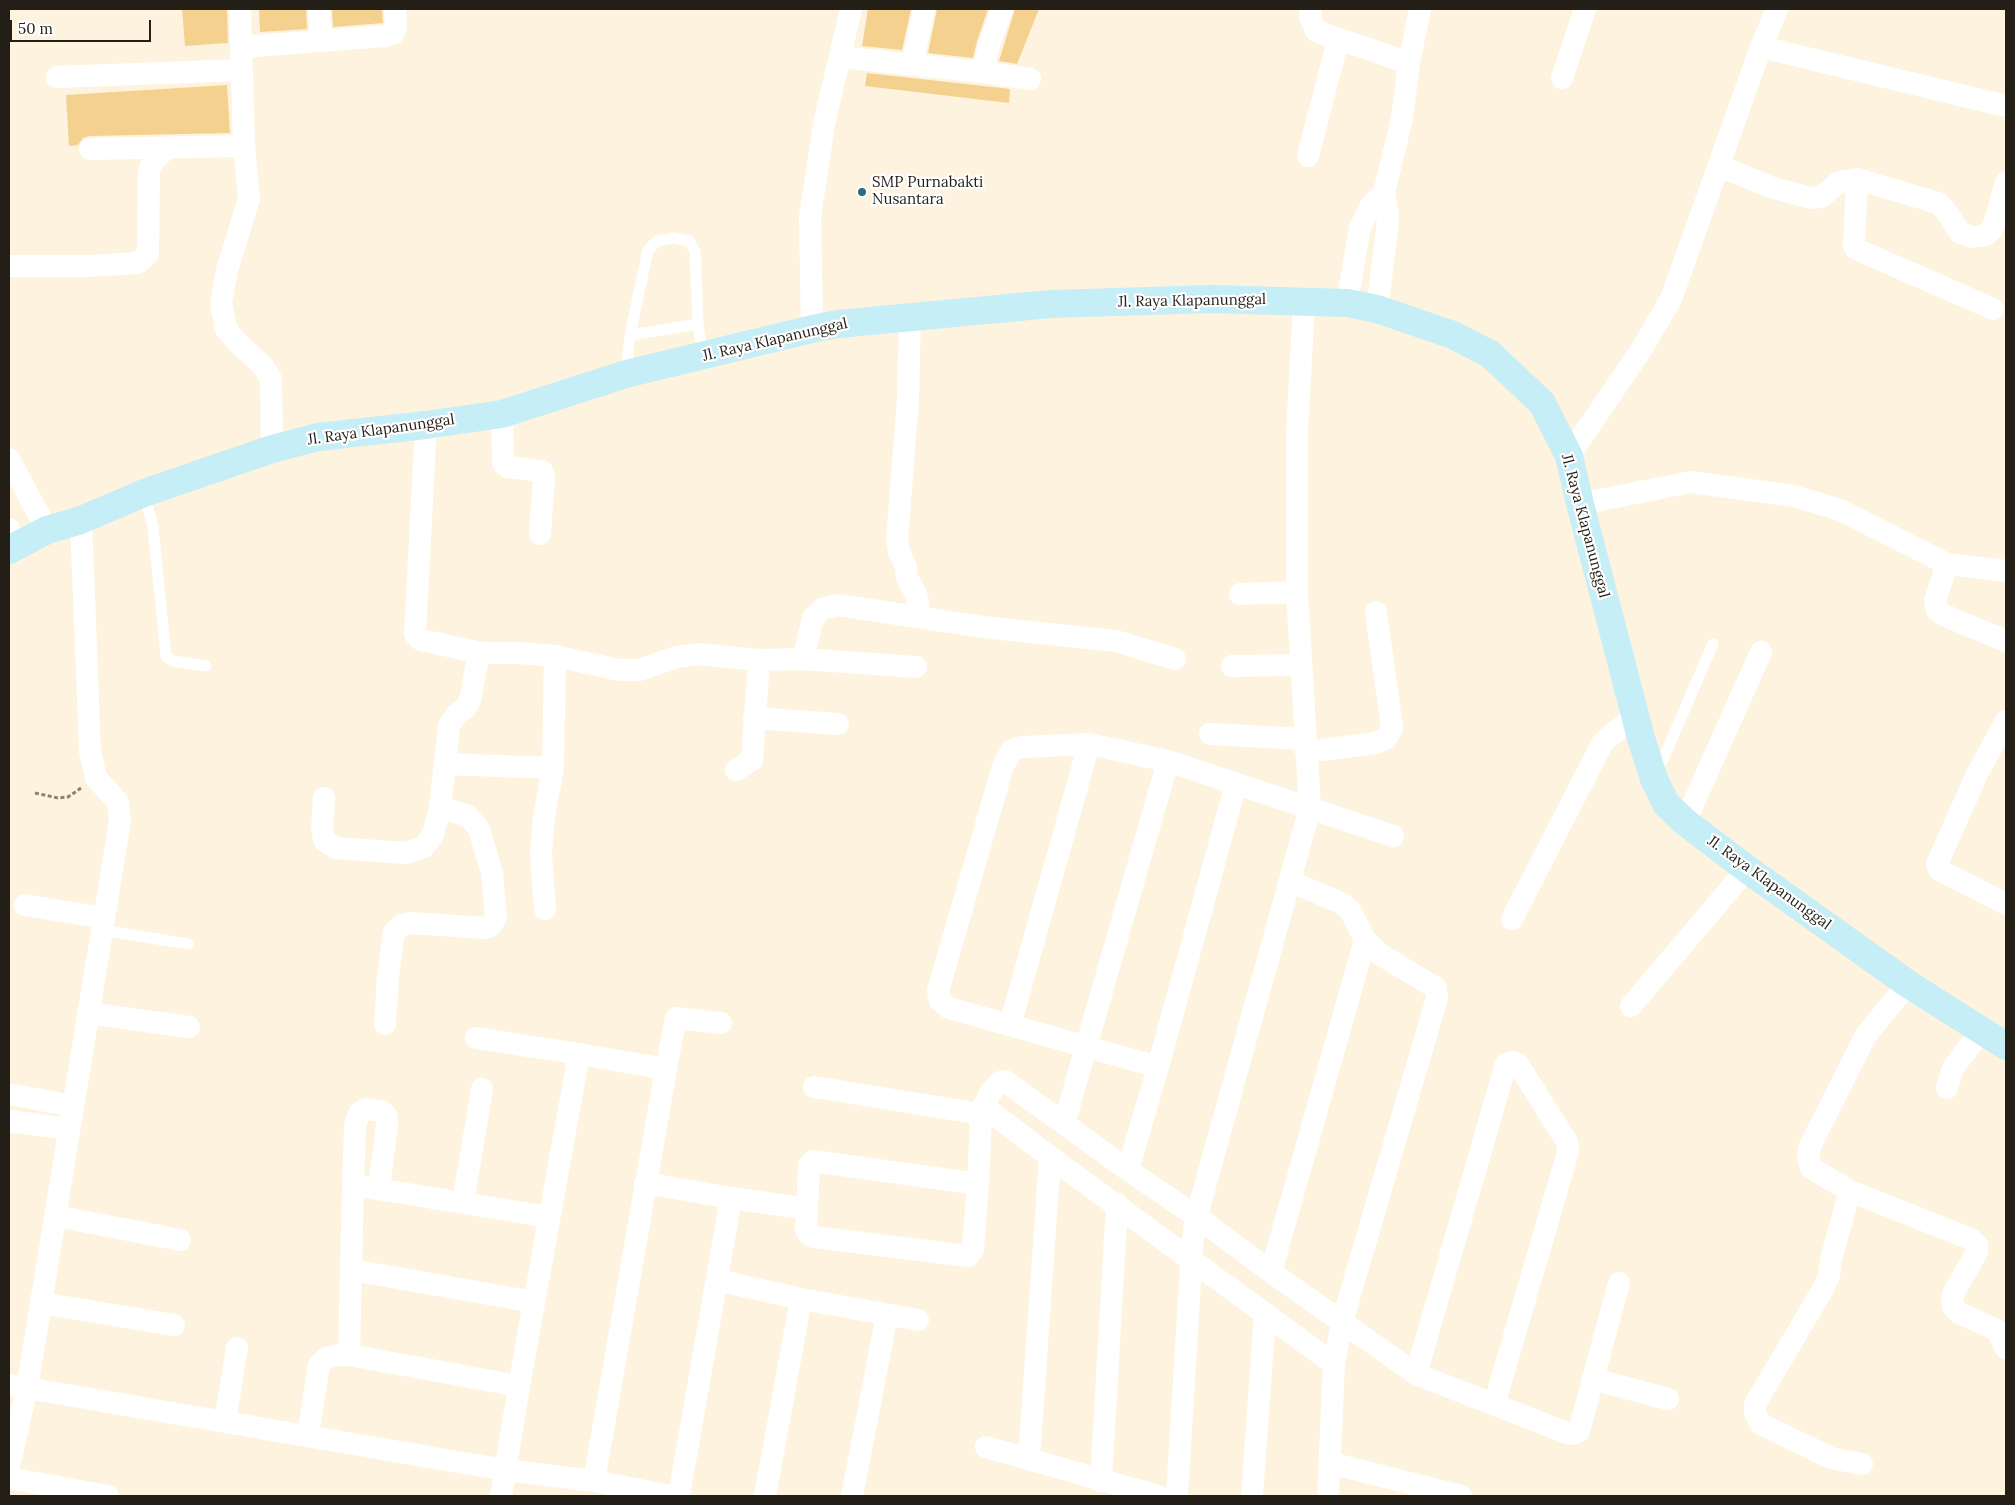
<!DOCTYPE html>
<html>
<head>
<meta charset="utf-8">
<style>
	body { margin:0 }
	#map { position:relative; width:2015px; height:1505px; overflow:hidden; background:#fef3df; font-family:Lora,serif }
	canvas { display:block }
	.frame { position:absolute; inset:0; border:10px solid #231f17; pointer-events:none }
	.scale { position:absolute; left:10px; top:20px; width:141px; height:22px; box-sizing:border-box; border:2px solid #231f17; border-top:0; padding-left:6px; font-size:15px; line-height:18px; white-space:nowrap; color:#231f17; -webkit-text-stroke:4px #fff; paint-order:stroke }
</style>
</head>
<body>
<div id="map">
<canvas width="2015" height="1505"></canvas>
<div class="frame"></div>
<div class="scale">50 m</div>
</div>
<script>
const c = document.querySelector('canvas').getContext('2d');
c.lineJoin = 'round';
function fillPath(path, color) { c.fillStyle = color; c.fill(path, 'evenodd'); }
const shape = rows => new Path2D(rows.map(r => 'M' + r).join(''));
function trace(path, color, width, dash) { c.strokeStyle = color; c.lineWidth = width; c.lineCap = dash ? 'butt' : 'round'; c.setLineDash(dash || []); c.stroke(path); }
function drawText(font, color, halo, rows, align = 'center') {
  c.font = font + ' Lora,serif'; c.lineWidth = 4.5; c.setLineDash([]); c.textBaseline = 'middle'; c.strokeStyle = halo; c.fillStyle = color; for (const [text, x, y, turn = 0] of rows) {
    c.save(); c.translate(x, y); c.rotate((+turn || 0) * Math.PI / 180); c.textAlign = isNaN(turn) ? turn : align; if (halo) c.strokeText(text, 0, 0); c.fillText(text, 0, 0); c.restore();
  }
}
fillPath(shape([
	[182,9,227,9,228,43,185,46],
	[259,9,306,9,307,29,260,32],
	[332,9,382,9,383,23,333,27],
	[868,9,911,9,902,50,862,46],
	[937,9,988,9,977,41,973,58,928,53],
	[1015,9,1039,9,1017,64,999,61],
	[867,73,1010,89,1009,103,865,86],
	[227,85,230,133,90,136,83,138,78,145,69,146,66,95]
]), '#f4d18e');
trace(shape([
	[35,793,58,798,68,797,81,788]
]), '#8a8275', 3, [4, 2.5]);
trace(shape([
	[630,335,698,324],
	[626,374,630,335,648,250,657,241,673,238,689,241,695,251,698,324,703,356],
	[144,493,153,527,166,656,173,661,206,666],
	[1657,773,1713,644],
	[102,930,188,944]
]), '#fff', 11);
trace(shape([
	[240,9,244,146,249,199,227,270,221,303,226,329,239,344,263,366,271,379,272,449],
	[319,9,321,41],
	[1311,9,1310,17,1316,31,1409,63],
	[242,47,385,36,393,34,396,28,395,9],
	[1761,47,2006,106],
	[840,57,983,72,1030,79],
	[912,65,924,9],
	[983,72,989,45,1002,9],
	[57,77,242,70],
	[1562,78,1585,9],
	[90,149,244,146],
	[1308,156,1338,40],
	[1720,166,1770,187,1811,198,1821,197,1839,182,1857,179,1938,203,1946,211,1960,233,1973,237,1986,235,1993,228,2006,182],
	[1857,179,1854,245,1856,249,1993,309],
	[9,266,89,266,137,263,143,259,148,254,149,171,153,161,167,148],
	[1347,303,1360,228,1371,205,1384,193],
	[1377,309,1387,230,1388,214,1384,193,1402,118,1409,63,1420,9],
	[812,329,810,217,824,124,851,9],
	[502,414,503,463,508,467,542,471,544,477,540,534],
	[426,425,415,634,421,640,481,653],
	[1569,456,1641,350,1671,299,1761,47,1777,9],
	[9,459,47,530],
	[1580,504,1691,482,1794,496,1840,510,1947,564,2006,571],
	[9,529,15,546],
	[1947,564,1935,601,1937,610,1946,616,2006,641],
	[1240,594,1297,592],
	[917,617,983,627,1116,641,1175,659],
	[803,659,813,618,822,609,838,605,917,617,918,602,916,594,907,578,906,567,899,552,897,539,908,400,910,317],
	[1232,666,1300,665],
	[754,718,838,724],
	[2006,721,1977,774,1937,864,1939,870,2006,904],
	[1210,734,1305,739],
	[1306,752,1376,743,1386,739,1392,728,1376,612],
	[445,764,553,768],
	[736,770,752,760,759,660],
	[324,798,322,828,324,840,336,848,405,853,424,847,433,834,440,807,449,726,456,715,466,707,470,700,477,663,481,653,519,653,555,656,619,670,639,670,677,657,698,654,759,660,803,659,916,667],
	[1685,822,1761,652],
	[1290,881,1341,903,1350,910,1365,940,1381,955,1436,988,1437,998,1342,1322,1334,1364,1328,1496],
	[25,905,104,918],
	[545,909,541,854,544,817,553,768,555,656],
	[1512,919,1603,742,1635,716],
	[1631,1006,1747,869],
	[88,1013,189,1027],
	[385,1024,388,976,394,932,402,925,410,923,485,928,491,926,496,917,492,873,479,829,468,816,440,807],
	[1010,1025,1089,744],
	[476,1038,579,1054],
	[1158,1067,949,1008,940,1001,938,991,1003,766,1012,750,1022,747,1089,744,1168,761,1393,836],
	[666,1069,676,1018,721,1023],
	[814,1087,981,1114],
	[1947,1088,1953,1068,1981,1031],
	[9,1094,73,1106],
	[983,1106,1050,1157,1334,1364],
	[9,1121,69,1129],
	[1064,1124,1168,761],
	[1128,1170,1158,1067,1236,784],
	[645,1183,731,1198,679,1496],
	[978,1184,813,1161,809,1165,806,1230,809,1235,814,1237,968,1256,973,1249,978,1184,981,1114,990,1093,1000,1082,1005,1081,1128,1170,1197,1217,1271,1272,1416,1374,1567,1433,1573,1434,1579,1431,1619,1283],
	[353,1185,355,1126,359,1113,366,1109,381,1111,386,1115,387,1125,379,1188],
	[1850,1191,1971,1239,1977,1245,1977,1252,1954,1292,1952,1299,1953,1307,1959,1313,1997,1330,2006,1348],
	[731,1198,794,1207],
	[463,1202,482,1089],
	[56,1216,180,1240],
	[352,1270,534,1302],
	[1271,1272,1365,940],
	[717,1280,801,1299,918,1320],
	[41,1303,174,1325],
	[349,1355,353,1185,549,1217],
	[1416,1374,1506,1064,1514,1062,1518,1064,1567,1142,1568,1152,1494,1405],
	[1593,1379,1668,1399],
	[9,1385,505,1470,594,1481,671,1496],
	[519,1386,579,1054,666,1069,594,1481],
	[225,1421,237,1348],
	[308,1435,319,1365,326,1358,337,1355,349,1355,519,1386,501,1496],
	[986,1447,1158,1496],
	[1029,1459,1050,1157],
	[1330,1463,1461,1496],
	[1862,1464,1831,1458,1761,1424,1755,1413,1755,1404,1823,1289,1829,1276,1831,1259,1850,1191,1811,1168,1808,1156,1810,1146,1866,1035,1908,984],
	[9,1466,27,1388,41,1303,120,821,118,802,96,778,90,751,81,520],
	[9,1478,108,1496],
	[1101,1481,1117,1204],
	[765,1496,801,1299],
	[852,1496,887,1315],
	[1177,1496,1192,1248,1195,1222,1310,808,1297,592,1297,433,1304,302],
	[1252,1496,1265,1314]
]), '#fff', 22);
trace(shape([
	[9,550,47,530,81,520,144,493,272,449,318,437,426,425,502,414,626,374,812,329,838,324,1051,304,1212,299,1347,303,1377,309,1453,335,1490,354,1542,403,1569,456,1580,504,1641,738,1654,779,1666,804,1685,822,1747,869,1908,984,2006,1046]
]), '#c5eef6', 28);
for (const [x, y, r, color] of [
	[862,192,5,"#2a6f7e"]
]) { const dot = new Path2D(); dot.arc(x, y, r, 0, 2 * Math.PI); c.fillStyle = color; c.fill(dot); trace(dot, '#fff', 2); }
drawText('15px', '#231f17', '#fff', [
	["SMP Purnabakti",872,183],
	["Nusantara",872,200]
], 'left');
drawText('15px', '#231f17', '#fff', [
	["Jl. Raya Klapanunggal",1192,301,-1],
	["Jl. Raya Klapanunggal",775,340,-13],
	["Jl. Raya Klapanunggal",381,430,-8],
	["Jl. Raya Klapanunggal",1585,526,75],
	["Jl. Raya Klapanunggal",1769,883,36]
]);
</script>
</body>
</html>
